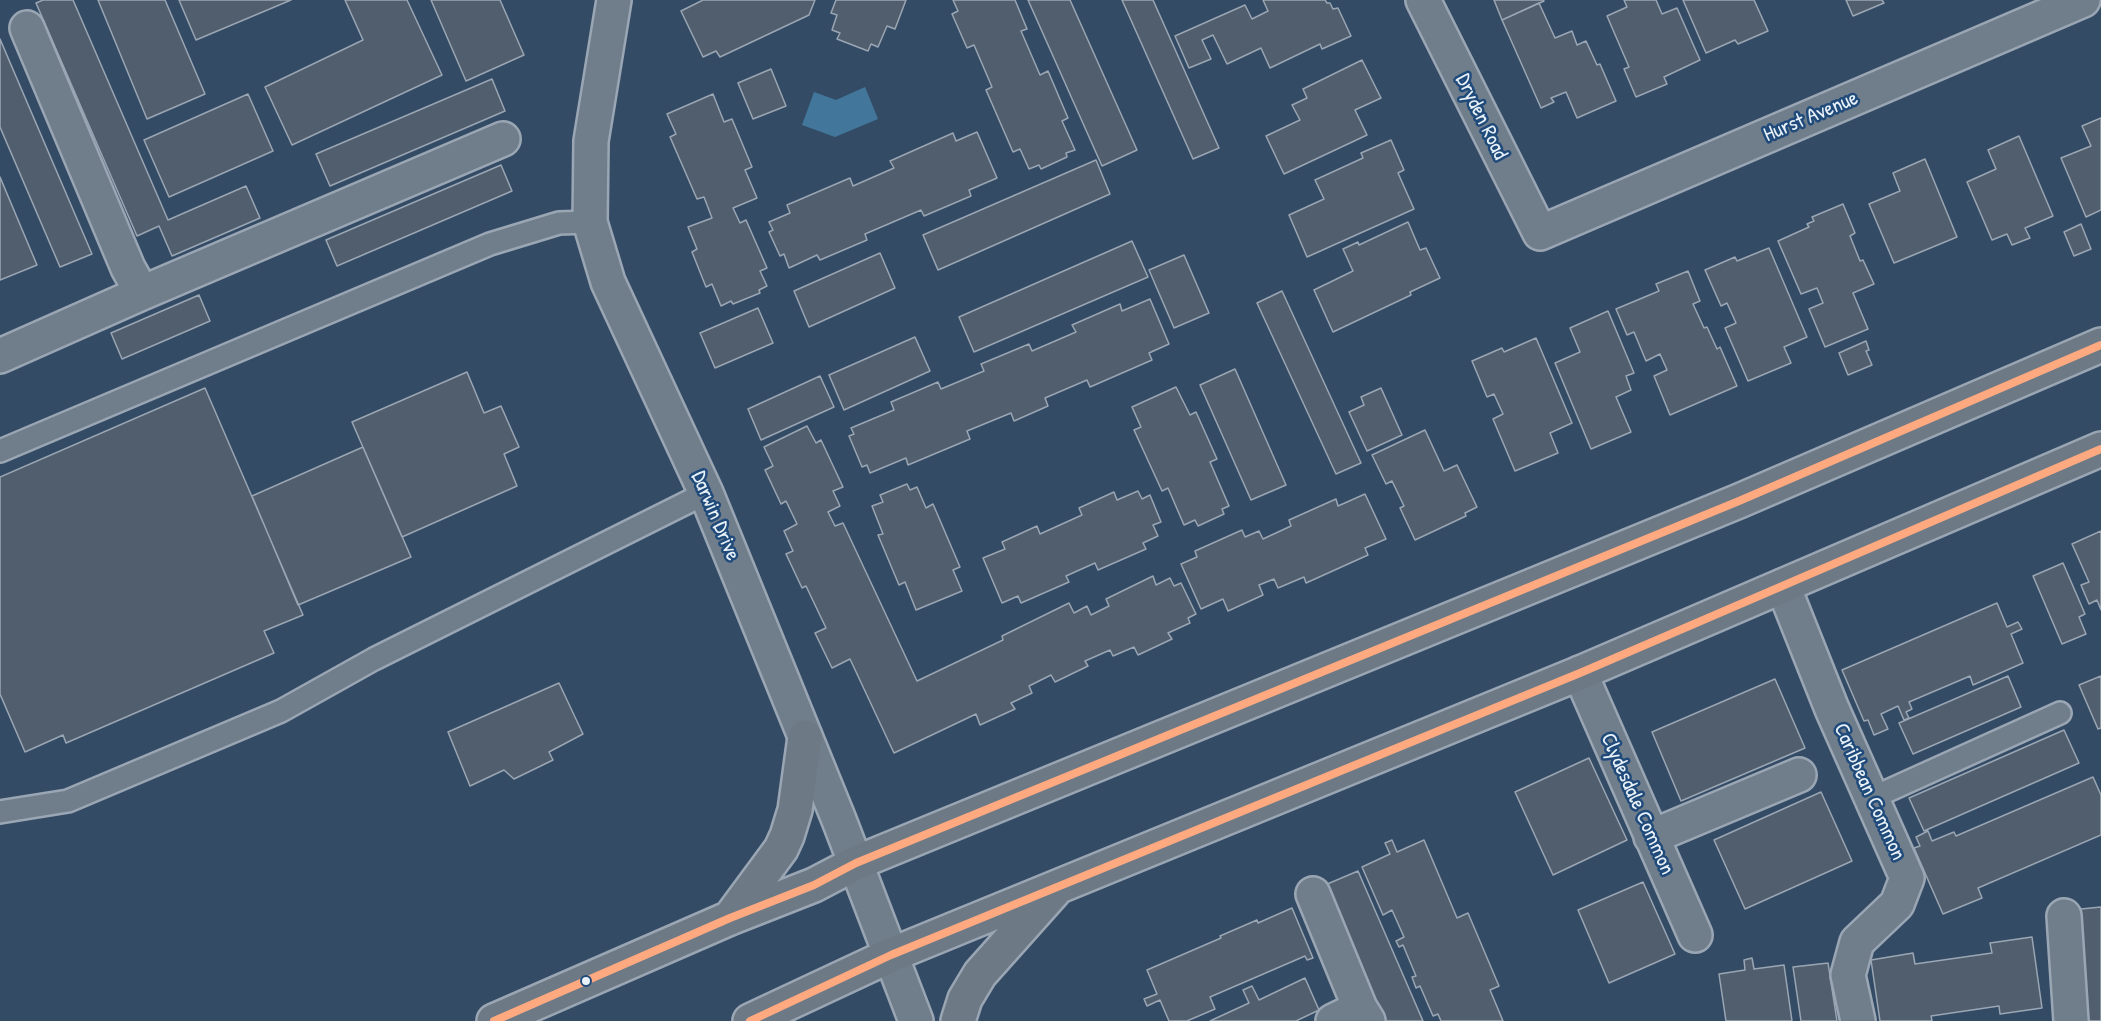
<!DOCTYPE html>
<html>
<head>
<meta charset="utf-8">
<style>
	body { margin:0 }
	canvas { display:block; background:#344b65 }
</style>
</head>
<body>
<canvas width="2101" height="1021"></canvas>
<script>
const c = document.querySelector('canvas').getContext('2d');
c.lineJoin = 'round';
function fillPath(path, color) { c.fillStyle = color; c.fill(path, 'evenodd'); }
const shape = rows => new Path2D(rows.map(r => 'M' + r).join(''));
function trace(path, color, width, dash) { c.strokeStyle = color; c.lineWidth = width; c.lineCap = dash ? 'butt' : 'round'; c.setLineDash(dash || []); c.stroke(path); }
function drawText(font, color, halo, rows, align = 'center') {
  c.font = font + ' "Patrick Hand",sans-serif'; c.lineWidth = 5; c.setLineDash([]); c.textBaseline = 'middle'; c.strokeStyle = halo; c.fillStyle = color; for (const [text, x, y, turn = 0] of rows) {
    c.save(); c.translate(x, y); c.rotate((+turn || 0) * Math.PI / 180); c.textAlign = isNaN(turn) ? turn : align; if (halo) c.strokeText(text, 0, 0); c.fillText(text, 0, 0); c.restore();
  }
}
fillPath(shape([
	[865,87,878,119,835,137,802,125,814,92,836,100]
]), '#42769a');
const building = shape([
	[43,0,73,0,168,220,246,186,260,218,172,256,159,226,137,236,36,3,43,0],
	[98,0,165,0,205,94,147,119,98,0],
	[179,0,291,0,196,40,179,0],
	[345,0,407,0,442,75,292,145,265,87,363,40,345,0],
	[431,0,500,0,524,55,466,81,431,0],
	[703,0,702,0,815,0,809,15,720,57,716,51,703,57,681,11,703,0],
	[836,0,906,0,895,29,887,26,878,47,871,44,868,51,837,39,840,33,832,30,837,15,831,13,836,0],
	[953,0,1015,0,1027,29,1021,31,1040,75,1048,71,1068,118,1062,121,1075,150,1066,153,1067,157,1041,169,1039,165,1029,169,1020,149,1013,152,986,90,992,87,974,45,967,48,952,14,958,11,953,0],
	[1028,0,1070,0,1137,150,1102,166,1028,0],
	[1122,0,1153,0,1219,148,1193,159,1122,0],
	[1263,0,1325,0,1327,3,1330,3,1333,9,1338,8,1351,36,1322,49,1320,44,1270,68,1261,48,1227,64,1213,35,1202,40,1211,59,1189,68,1175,36,1245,5,1252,19,1268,11,1263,0],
	[1494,0,1543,0,1544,1,1502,20,1494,0],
	[1624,0,1656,0,1662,14,1677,8,1700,60,1664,77,1667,84,1636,97,1624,69,1629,67,1607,16,1627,7,1624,0],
	[1683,0,1754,0,1768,31,1738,44,1735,40,1706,53,1683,0],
	[1846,0,1882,0,1884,3,1853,16,1846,0],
	[1539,3,1555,38,1572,31,1577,45,1586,41,1597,65,1600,64,1616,101,1577,118,1566,92,1551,98,1554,102,1541,108,1502,20,1539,3],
	[0,39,92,254,60,267,0,127,0,39],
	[1362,60,1381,98,1355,110,1367,135,1284,174,1266,136,1300,120,1292,105,1307,98,1303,89,1362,60],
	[771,69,786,106,753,119,738,83,771,69],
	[492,79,505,111,330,186,316,154,492,79],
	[248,94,273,151,169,197,144,140,248,94],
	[713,94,724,122,732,119,752,167,745,170,757,198,733,208,740,223,746,220,767,268,760,271,767,286,759,290,760,293,733,304,731,301,721,306,712,284,706,287,692,252,697,249,688,227,712,218,704,197,697,199,670,137,676,134,667,114,713,94],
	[2101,118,2101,210,2086,217,2061,158,2091,146,2082,126,2101,118],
	[977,132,997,178,969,190,971,196,924,216,921,210,865,234,867,240,820,260,817,255,789,268,784,254,780,256,769,232,773,230,769,222,790,213,787,205,850,178,853,186,894,168,890,161,953,133,956,141,977,132],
	[2019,136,2053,216,2025,228,2030,238,2012,245,2007,234,1992,240,1967,182,1996,169,1988,150,2019,136],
	[1391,140,1404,170,1398,173,1414,209,1307,257,1289,215,1324,199,1315,180,1363,158,1361,153,1391,140],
	[1925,159,1957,237,1894,263,1869,204,1900,191,1893,173,1925,159],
	[1096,160,1110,194,938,270,923,235,1096,160],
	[501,165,512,191,337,266,326,240,501,165],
	[0,177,37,265,0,280,0,177],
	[1843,204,1855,233,1850,236,1860,261,1863,260,1874,284,1853,293,1868,329,1825,347,1809,309,1823,303,1817,288,1801,294,1778,241,1809,227,1807,224,1814,221,1812,217,1843,204],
	[1408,222,1420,250,1426,248,1440,278,1410,292,1411,295,1333,332,1314,290,1353,271,1343,249,1358,242,1359,245,1408,222],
	[2081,224,2091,249,2074,256,2064,232,2081,224],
	[1132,241,1148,277,974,352,959,317,1132,241],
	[1769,248,1807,337,1784,347,1791,363,1748,381,1725,328,1736,323,1727,303,1721,306,1705,270,1735,257,1737,261,1769,248],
	[880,253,895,288,809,327,794,291,880,253],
	[1184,255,1209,313,1174,328,1149,270,1184,255],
	[1688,271,1700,301,1693,304,1704,328,1707,327,1717,349,1720,347,1737,386,1670,415,1654,376,1667,370,1660,354,1646,361,1634,332,1627,335,1616,309,1659,291,1656,284,1688,271],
	[1282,291,1361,463,1336,474,1257,303,1282,291],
	[199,295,210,321,122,359,111,333,199,295],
	[1150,299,1169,344,1149,353,1152,360,1090,387,1087,380,1045,398,1048,406,1014,421,1011,413,967,431,970,439,908,465,906,458,870,473,867,465,862,467,849,436,854,434,851,428,894,410,891,402,938,382,941,389,984,371,981,364,1029,344,1032,351,1076,332,1072,325,1120,304,1122,311,1150,299],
	[758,308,773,343,715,368,700,333,758,308],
	[1608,311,1634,373,1626,376,1631,390,1616,397,1631,432,1591,449,1555,363,1580,352,1570,328,1608,311],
	[915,337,930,371,844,410,829,375,915,337],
	[1536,338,1572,423,1550,433,1558,453,1515,471,1493,419,1503,414,1494,394,1487,397,1472,361,1502,348,1504,352,1536,338],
	[1866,341,1869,350,1866,351,1872,365,1848,375,1839,353,1866,341],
	[1235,369,1286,485,1251,500,1200,385,1235,369],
	[467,372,484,413,501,406,519,447,504,454,517,486,402,537,352,422,467,372],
	[820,376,834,407,761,440,748,409,820,376],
	[1176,387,1190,415,1196,412,1217,459,1210,462,1229,506,1222,509,1224,514,1198,526,1195,520,1184,525,1168,488,1162,491,1134,430,1141,427,1132,407,1176,387],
	[205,388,303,615,264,631,274,653,66,743,63,735,25,752,0,694,0,477,205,388],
	[1381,388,1402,435,1367,451,1349,412,1364,405,1361,397,1381,388],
	[807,426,816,443,821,440,843,487,833,491,840,506,828,512,835,526,843,523,917,681,1003,640,1002,636,1069,603,1074,613,1087,606,1091,615,1109,606,1106,599,1153,576,1156,585,1170,578,1174,586,1181,583,1196,614,1188,618,1190,623,1168,633,1172,639,1138,655,1134,647,1113,656,1110,650,1085,661,1088,666,1055,682,1051,675,1029,686,1032,693,1011,703,1015,709,980,725,976,714,894,753,850,659,832,668,815,633,826,628,806,586,802,588,786,554,793,551,784,531,797,524,786,501,781,504,765,470,773,466,764,447,807,426],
	[1425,430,1444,471,1457,465,1477,507,1465,513,1466,516,1415,540,1400,508,1404,506,1392,481,1386,484,1372,455,1425,430],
	[363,447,411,557,298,605,252,496,363,447],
	[907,484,910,490,917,487,926,508,933,504,960,567,953,570,962,591,916,610,905,582,899,585,878,535,883,534,872,506,883,502,880,495,907,484],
	[1138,491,1142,499,1150,495,1161,522,1153,525,1158,536,1143,543,1146,549,1098,570,1095,563,1066,576,1069,582,1021,603,1018,596,1002,603,983,558,1005,549,1002,542,1037,526,1040,534,1082,515,1079,508,1114,492,1117,500,1138,491],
	[1365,494,1386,539,1365,548,1368,555,1306,583,1304,577,1278,588,1274,579,1259,585,1263,595,1228,611,1223,599,1201,609,1181,564,1197,557,1195,551,1242,530,1245,537,1259,531,1263,539,1291,526,1289,520,1336,499,1338,506,1365,494],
	[2101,531,2101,610,2097,600,2089,604,2081,585,2089,582,2072,544,2101,531],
	[2063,563,2085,614,2079,617,2086,634,2062,644,2033,576,2063,563],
	[1997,603,2007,627,2018,622,2022,629,2011,634,2023,663,1973,685,1970,676,1909,702,1912,709,1906,712,1909,718,1904,720,1898,706,1881,714,1888,729,1874,735,1868,720,1864,721,1842,670,1997,603],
	[2008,676,2021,707,1913,754,1899,723,2008,676],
	[2101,676,2101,728,2098,729,2079,685,2101,676],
	[1775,679,1805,748,1681,801,1652,732,1775,679],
	[559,683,583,734,549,752,553,760,514,779,504,770,470,786,448,732,559,683],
	[2064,730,2079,763,1924,831,1909,798,2064,730],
	[1589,758,1627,840,1553,875,1515,792,1589,758],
	[2093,777,2101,795,2101,835,1978,888,1982,898,1943,914,1914,848,1920,846,1916,837,1928,831,1932,841,1954,832,1956,836,2093,777],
	[1821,792,1852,861,1745,909,1714,840,1821,792],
	[1392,840,1397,852,1424,840,1457,918,1468,913,1499,986,1490,990,1503,1021,1441,1021,1438,1014,1433,1016,1420,986,1416,988,1412,977,1416,976,1403,945,1399,947,1396,941,1404,937,1392,910,1383,915,1362,867,1390,854,1385,843,1392,840],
	[1358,871,1423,1021,1385,1021,1325,885,1358,871],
	[1643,882,1675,954,1609,983,1578,910,1643,882],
	[2101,907,2101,1021,2088,1021,2081,909,2101,907],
	[1292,908,1313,958,1307,960,1305,956,1210,997,1215,1009,1187,1021,1169,1021,1160,1000,1147,1006,1144,999,1157,994,1147,970,1221,938,1220,936,1257,920,1258,923,1292,908],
	[2032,937,2042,1008,2000,1014,1999,1006,1931,1016,1932,1021,1880,1021,1871,960,1913,953,1915,964,1992,953,1990,943,2032,937],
	[1752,958,1754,969,1784,965,1792,1021,1726,1021,1719,974,1745,970,1744,960,1752,958],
	[1828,963,1837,1021,1801,1021,1793,967,1828,963],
	[1305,978,1319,1010,1296,1021,1210,1021,1249,1003,1243,990,1252,986,1259,1000,1305,978]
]);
fillPath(building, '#515e6d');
trace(building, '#9aa6b3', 1.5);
const lane = shape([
	[0,451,490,244,559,223,590,222],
	[1872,798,2060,713],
	[0,812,68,801,281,711,374,659,706,493]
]);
const street = shape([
	[614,0,591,141,590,222,608,282,706,493,839,820,916,1021],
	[1423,0,1540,233,2083,0],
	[27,28,128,268,142,293],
	[0,356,142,293,503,139],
	[1783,586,1832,709,1907,878,1897,904,1857,942,1848,975,1858,1021],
	[1580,673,1695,935],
	[1651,837,1799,775],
	[1313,894,1360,1008,1368,1021],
	[2064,916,2071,1021],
	[1333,1021,1360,1008]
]);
const primary = shape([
	[730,918,781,849,787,836,795,810,805,737],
	[494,1021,730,918,814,885,856,863,1739,501,2101,345],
	[750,1021,891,955,1580,673,2101,449],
	[958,1021,965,999,980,974,1054,891]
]);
trace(lane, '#9aa6b3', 26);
trace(street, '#9aa6b3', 38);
trace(primary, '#9aa6b3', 38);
trace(lane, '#707e8c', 21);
trace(street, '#707e8c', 33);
trace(primary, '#6d7a86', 33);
trace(shape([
	[494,1021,730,918,814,885,856,863,1739,501,2101,345],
	[750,1021,891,955,1580,673,2101,449]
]), '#ffa980', 8);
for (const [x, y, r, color] of [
	[586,981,5,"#e8f1f8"]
]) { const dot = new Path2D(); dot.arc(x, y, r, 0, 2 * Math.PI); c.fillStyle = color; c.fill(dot); trace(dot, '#1f4a7a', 2); }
drawText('21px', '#e8f1f8', '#1f4a7a', [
	["Dryden Road",1481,117,64],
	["Hurst Avenue",1811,117,-23],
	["Darwin Drive",715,516,67],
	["Caribbean Common",1869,792,66],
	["Clydesdale Common",1637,804,66]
]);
</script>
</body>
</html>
